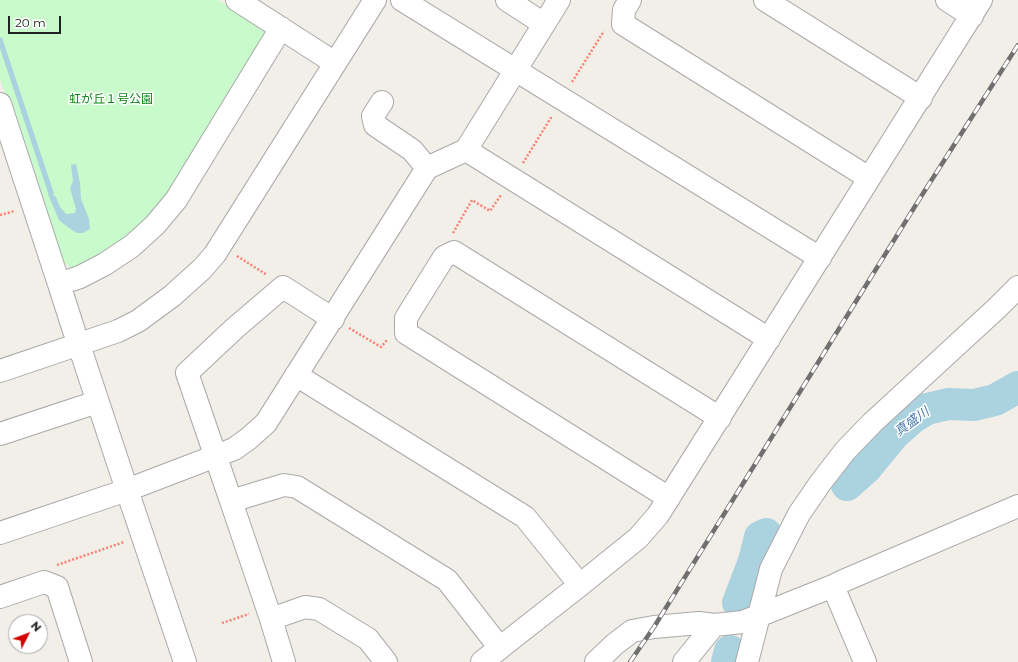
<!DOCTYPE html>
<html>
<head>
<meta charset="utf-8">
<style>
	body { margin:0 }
	#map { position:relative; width:1018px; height:662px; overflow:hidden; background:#f2efe9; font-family:Montserrat,sans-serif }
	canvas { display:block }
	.north { position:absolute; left:8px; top:614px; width:40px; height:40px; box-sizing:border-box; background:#fff; border:1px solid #a7a7a7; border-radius:50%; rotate:48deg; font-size:11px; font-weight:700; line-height:16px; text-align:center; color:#222 }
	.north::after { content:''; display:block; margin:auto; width:14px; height:18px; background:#d40000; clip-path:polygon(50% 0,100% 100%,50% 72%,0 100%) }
	.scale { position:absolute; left:8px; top:16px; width:53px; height:18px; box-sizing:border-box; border:2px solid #222; border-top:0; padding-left:5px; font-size:12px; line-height:14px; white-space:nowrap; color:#222; -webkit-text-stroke:3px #fff; paint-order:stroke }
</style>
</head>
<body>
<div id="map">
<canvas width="1018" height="662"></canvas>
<div class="north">N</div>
<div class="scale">20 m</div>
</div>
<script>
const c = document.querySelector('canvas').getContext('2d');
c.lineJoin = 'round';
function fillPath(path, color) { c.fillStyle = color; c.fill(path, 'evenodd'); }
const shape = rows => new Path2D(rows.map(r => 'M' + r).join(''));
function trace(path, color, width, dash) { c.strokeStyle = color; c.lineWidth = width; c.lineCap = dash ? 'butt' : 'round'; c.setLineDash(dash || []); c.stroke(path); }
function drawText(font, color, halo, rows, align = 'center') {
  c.font = font + ' Montserrat,"Noto Sans JP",sans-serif'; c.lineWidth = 3; c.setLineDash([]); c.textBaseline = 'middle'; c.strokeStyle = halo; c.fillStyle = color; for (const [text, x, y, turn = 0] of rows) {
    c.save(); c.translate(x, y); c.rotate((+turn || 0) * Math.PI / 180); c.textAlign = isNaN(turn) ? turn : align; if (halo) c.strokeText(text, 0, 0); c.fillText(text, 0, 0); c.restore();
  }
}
fillPath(shape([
	[0,0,218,0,267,31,169,195,148,219,123,239,98,257,72,269,59,258,0,79]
]), '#c8facc');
fillPath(shape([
	[76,164,80,183,81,199,89,219,90,229,83,233,77,233,69,228,59,220,48,194,51,193,56,197,60,207,66,214,75,213,76,209,70,188,73,181,71,165]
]), '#aad3df');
trace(shape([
	[0,40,51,193]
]), '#aad3df', 5.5);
trace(shape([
	[847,485,866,468,894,434,912,418,927,409,948,404,974,405,995,400,1018,387],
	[738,603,754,561,760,537,766,534],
	[727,662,730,651]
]), '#aad3df', 32);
const minor = shape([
	[237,0,335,63],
	[402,0,820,258],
	[507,0,544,24],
	[630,0,624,10,623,24,869,178],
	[765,0,921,98],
	[947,0,972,16],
	[382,102,373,116,375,125,412,150,427,168,466,150,559,0],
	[0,104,59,284],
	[466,150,769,339],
	[333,319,283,287,235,328,187,373,231,501,284,485,297,487,447,580,500,648],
	[74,331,59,284,80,277,105,264,132,246,155,225,176,200,281,28],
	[79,345,127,490,234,449,248,439,266,423,427,168],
	[0,371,118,331,138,321,172,296,202,269,215,254,375,0],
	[296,375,525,517,580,585],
	[0,434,97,402],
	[669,498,406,333,406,318,444,257,454,252,720,418],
	[231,501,271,619,305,607,319,609,368,639,386,662],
	[0,533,127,490,185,662],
	[833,586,865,662],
	[0,597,44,582,57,587,81,662],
	[271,619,284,662],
	[482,662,580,585,638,538,658,515,981,0],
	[596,662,615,644,632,631,654,627,699,623,714,625,743,622,833,586,843,581,1018,506],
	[684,662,714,625],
	[747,662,771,569,799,514,821,482,845,451,872,423,997,308,1018,287]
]);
trace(minor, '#a9a9a9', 24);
trace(shape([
	[572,82,604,31],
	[523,163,552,116],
	[0,215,15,211],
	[453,233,472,200,490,211,501,195],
	[237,256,267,275],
	[349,328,381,347,388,339],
	[57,565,124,542],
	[222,623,249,614]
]), '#fa8072', 2.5, [2, 2]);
trace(minor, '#fff', 22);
const rail = shape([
	[630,662,654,627,922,195,1018,45]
]);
trace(rail, '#707070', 4.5);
trace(rail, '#fff', 3, [9]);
drawText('12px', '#0c8416', '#fff', [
	["虹が丘１号公園",111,99]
]);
drawText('italic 13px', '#4a7aab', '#fff', [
	["真盛川",912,422,-36]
]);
</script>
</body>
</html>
